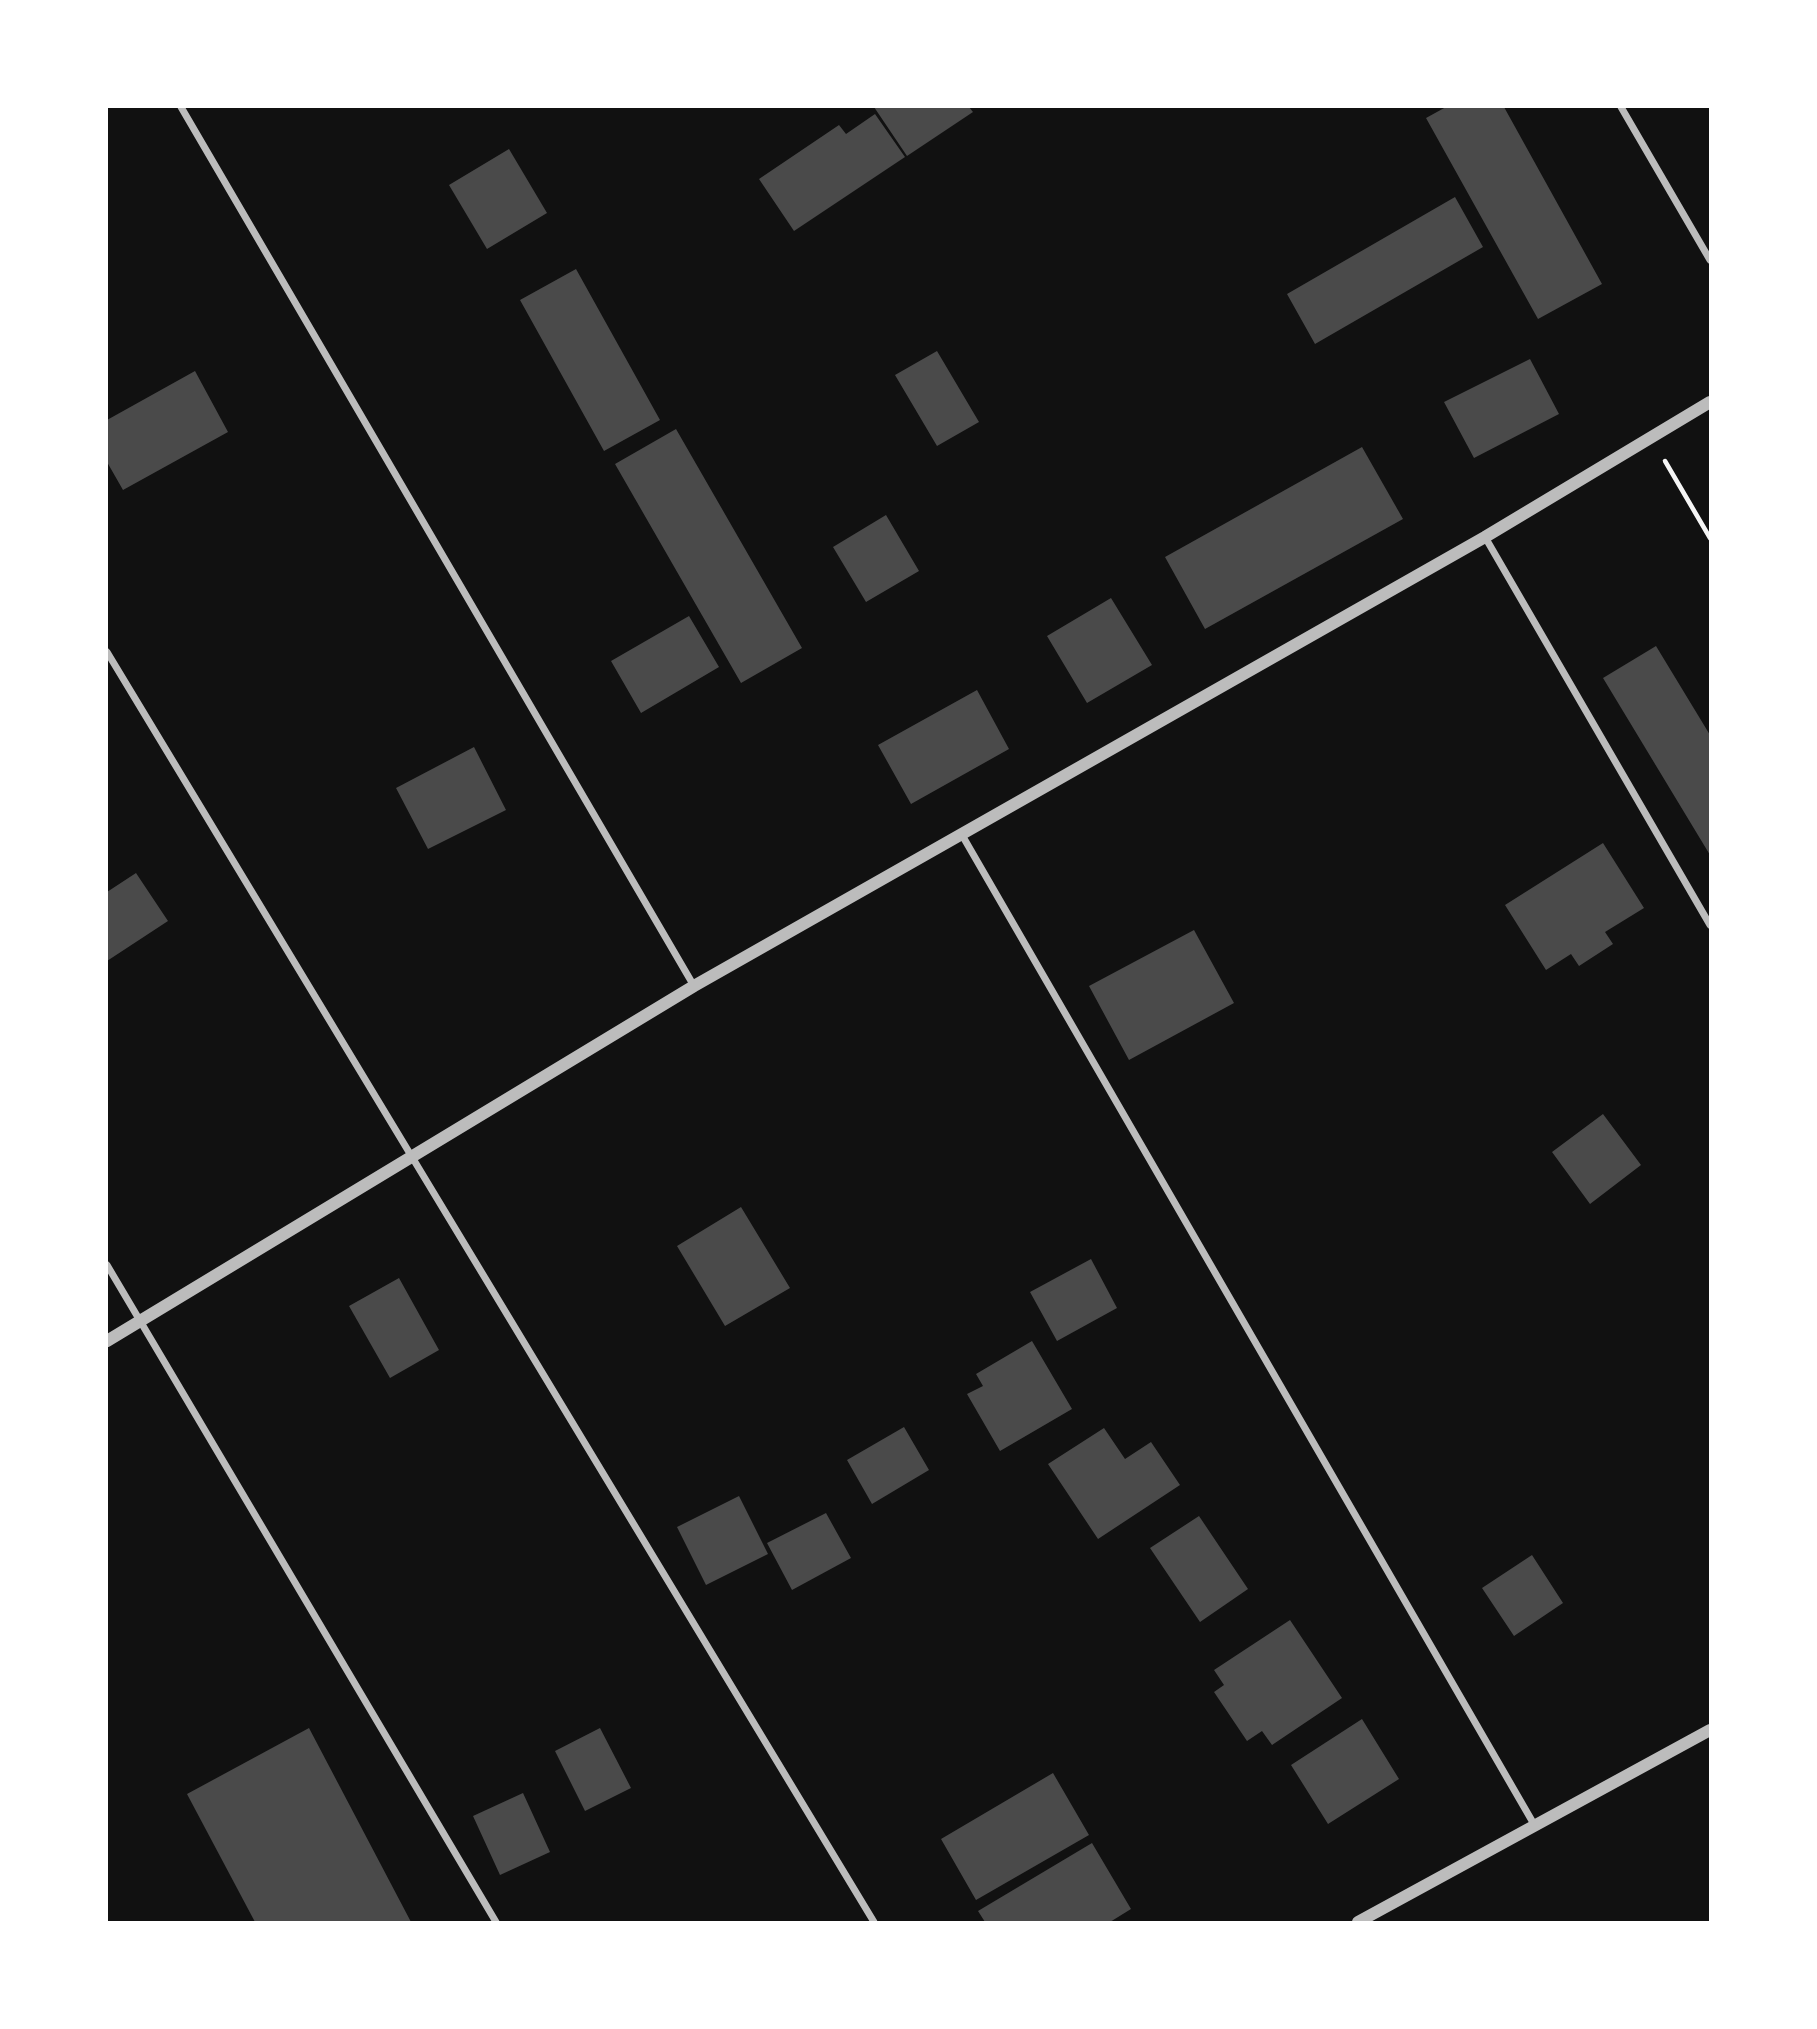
<!DOCTYPE html>
<html>
<head>
<meta charset="utf-8">
<style>
	body { margin:0 }
	#map { position:relative; width:1817px; height:2029px; overflow:hidden; background:#111; font-family:Helvetica,sans-serif }
	canvas { display:block }
	.frame { position:absolute; inset:0; border:108px solid #fff; pointer-events:none }
</style>
</head>
<body>
<div id="map">
<canvas width="1817" height="2029"></canvas>
<div class="frame"></div>
</div>
<script>
const c = document.querySelector('canvas').getContext('2d');
c.lineJoin = 'round';
function fillPath(path, color) { c.fillStyle = color; c.fill(path, 'evenodd'); }
const shape = rows => new Path2D(rows.map(r => 'M' + r).join(''));
function trace(path, color, width, dash) { c.strokeStyle = color; c.lineWidth = width; c.lineCap = dash ? 'butt' : 'round'; c.setLineDash(dash || []); c.stroke(path); }
fillPath(shape([
	[874,107,969,107,973,112,907,156],
	[1446,107,1504,107,1602,284,1538,319,1426,118],
	[875,114,905,157,794,231,759,179,839,125,846,134],
	[509,149,547,213,487,249,449,185],
	[1455,197,1483,247,1315,344,1287,294],
	[576,269,660,420,604,451,520,300],
	[937,351,979,422,937,446,895,375],
	[1530,359,1559,414,1474,458,1444,402],
	[195,371,228,432,123,490,107,462,107,420],
	[676,429,802,648,741,683,615,464],
	[1362,447,1403,519,1205,629,1165,557],
	[886,515,919,571,866,602,833,547],
	[1111,598,1152,665,1087,703,1047,636],
	[689,616,719,667,641,713,611,661],
	[1656,646,1710,735,1710,855,1603,678],
	[977,690,1009,749,911,804,878,745],
	[474,747,506,810,428,849,396,788],
	[1603,843,1644,908,1605,932,1613,944,1579,966,1571,954,1546,970,1505,905],
	[136,873,168,921,107,961,107,892],
	[1194,930,1234,1003,1129,1060,1089,986],
	[1603,1114,1641,1165,1590,1204,1552,1152],
	[741,1207,790,1288,725,1326,677,1246],
	[1091,1259,1117,1308,1057,1341,1030,1292],
	[399,1278,439,1350,390,1378,349,1306],
	[1032,1341,1072,1409,1000,1451,967,1394,983,1386,976,1374],
	[904,1427,929,1470,872,1504,847,1460],
	[1104,1428,1125,1459,1151,1442,1180,1485,1098,1539,1048,1464],
	[739,1496,768,1554,706,1585,677,1527],
	[826,1513,851,1558,792,1590,767,1543],
	[1199,1516,1248,1589,1200,1622,1150,1548],
	[1532,1555,1563,1603,1514,1636,1482,1588],
	[1290,1620,1342,1698,1272,1745,1262,1731,1247,1741,1214,1692,1224,1685,1214,1670],
	[1362,1719,1399,1779,1328,1824,1291,1765],
	[309,1728,411,1922,255,1922,187,1794],
	[600,1728,631,1788,585,1811,555,1751],
	[1053,1773,1089,1835,976,1900,941,1839],
	[523,1793,550,1852,500,1875,473,1816],
	[1092,1843,1131,1909,1110,1922,985,1922,978,1911]
]), '#4a4a4a');
trace(shape([
	[1665,461,1710,538]
]), '#f5f5f5', 4.5);
trace(shape([
	[181,107,694,986],
	[1621,107,1710,260],
	[1485,537,1710,925],
	[107,652,874,1922],
	[962,835,1535,1826],
	[107,1265,496,1922]
]), '#bcbcbc', 7);
trace(shape([
	[107,1341,694,986,1485,537,1710,402],
	[1358,1922,1710,1730]
]), '#bcbcbc', 12);
</script>
</body>
</html>
